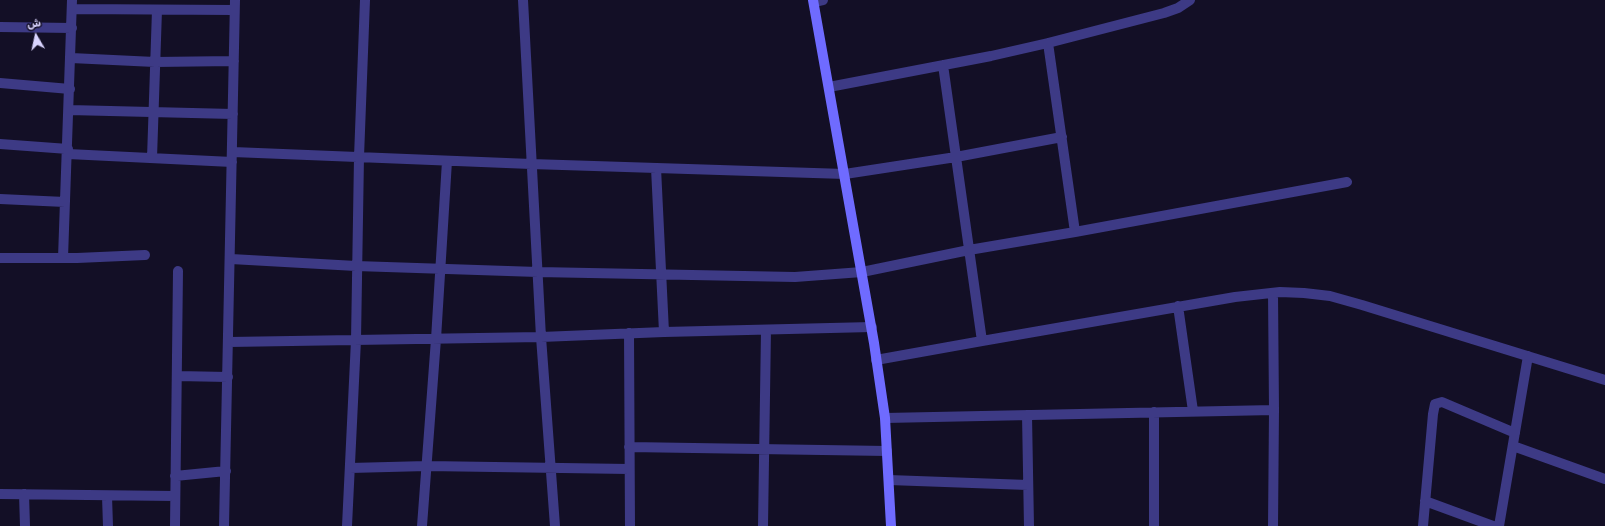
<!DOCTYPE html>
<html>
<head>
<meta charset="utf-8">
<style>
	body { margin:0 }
	#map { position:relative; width:1605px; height:526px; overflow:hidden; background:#130f26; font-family:Rubik,Cairo,sans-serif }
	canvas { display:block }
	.north { position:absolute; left:16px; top:16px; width:40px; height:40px; -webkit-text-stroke:3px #130f26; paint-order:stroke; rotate:351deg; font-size:11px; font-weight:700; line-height:16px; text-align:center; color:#d9d4ff }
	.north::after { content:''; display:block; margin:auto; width:14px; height:18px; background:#d9d4ff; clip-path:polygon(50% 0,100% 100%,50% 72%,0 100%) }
</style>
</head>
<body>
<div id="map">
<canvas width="1605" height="526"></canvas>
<div class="north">ش</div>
</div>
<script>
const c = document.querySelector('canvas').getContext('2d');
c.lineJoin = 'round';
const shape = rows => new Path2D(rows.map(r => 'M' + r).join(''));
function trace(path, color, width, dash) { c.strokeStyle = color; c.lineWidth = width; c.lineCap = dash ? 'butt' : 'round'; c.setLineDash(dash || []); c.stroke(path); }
trace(shape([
	[523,0,541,337,555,526],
	[814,2,823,0],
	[72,9,234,10],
	[0,27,72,28],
	[71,58,155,62,234,61],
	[0,83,70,89],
	[829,87,991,56,1048,43,1164,13,1178,8,1190,0],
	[69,110,233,114],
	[0,144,68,149],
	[233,152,531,164,845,174,956,157,1062,137],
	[68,154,232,162],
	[152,158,157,10],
	[656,168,664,332],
	[0,199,65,202],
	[1075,232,1347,182],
	[0,258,77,258,145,255],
	[63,258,72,0],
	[231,259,356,266,538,272,795,277,862,272,969,250,1075,232,1048,43],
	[1273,293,1274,410],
	[1178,306,1193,411],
	[629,333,630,526],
	[982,341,1235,297,1280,292,1304,293,1330,296,1362,305,1605,380],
	[229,342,541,337,664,332,872,327],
	[876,360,982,341,943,65],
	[177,376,228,377],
	[1027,415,1029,526],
	[885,418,1274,410,1273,526],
	[1513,446,1605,479],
	[629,447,887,451],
	[350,468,427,466,629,469],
	[175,476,226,471],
	[889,480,1028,485],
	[0,494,175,496],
	[24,494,25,526],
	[107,496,108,526],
	[1425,501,1493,526],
	[175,526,178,271],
	[224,526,235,0],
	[347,526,356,340,359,157,365,0],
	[422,526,436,339,447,161],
	[763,526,766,330],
	[1154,526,1154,412],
	[1423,526,1433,414,1435,404,1442,402,1515,433],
	[1499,526,1528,356]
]), '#3d3a85', 10);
trace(shape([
	[813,0,874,343,885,418,891,526]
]), '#6f6bff', 10);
</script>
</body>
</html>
